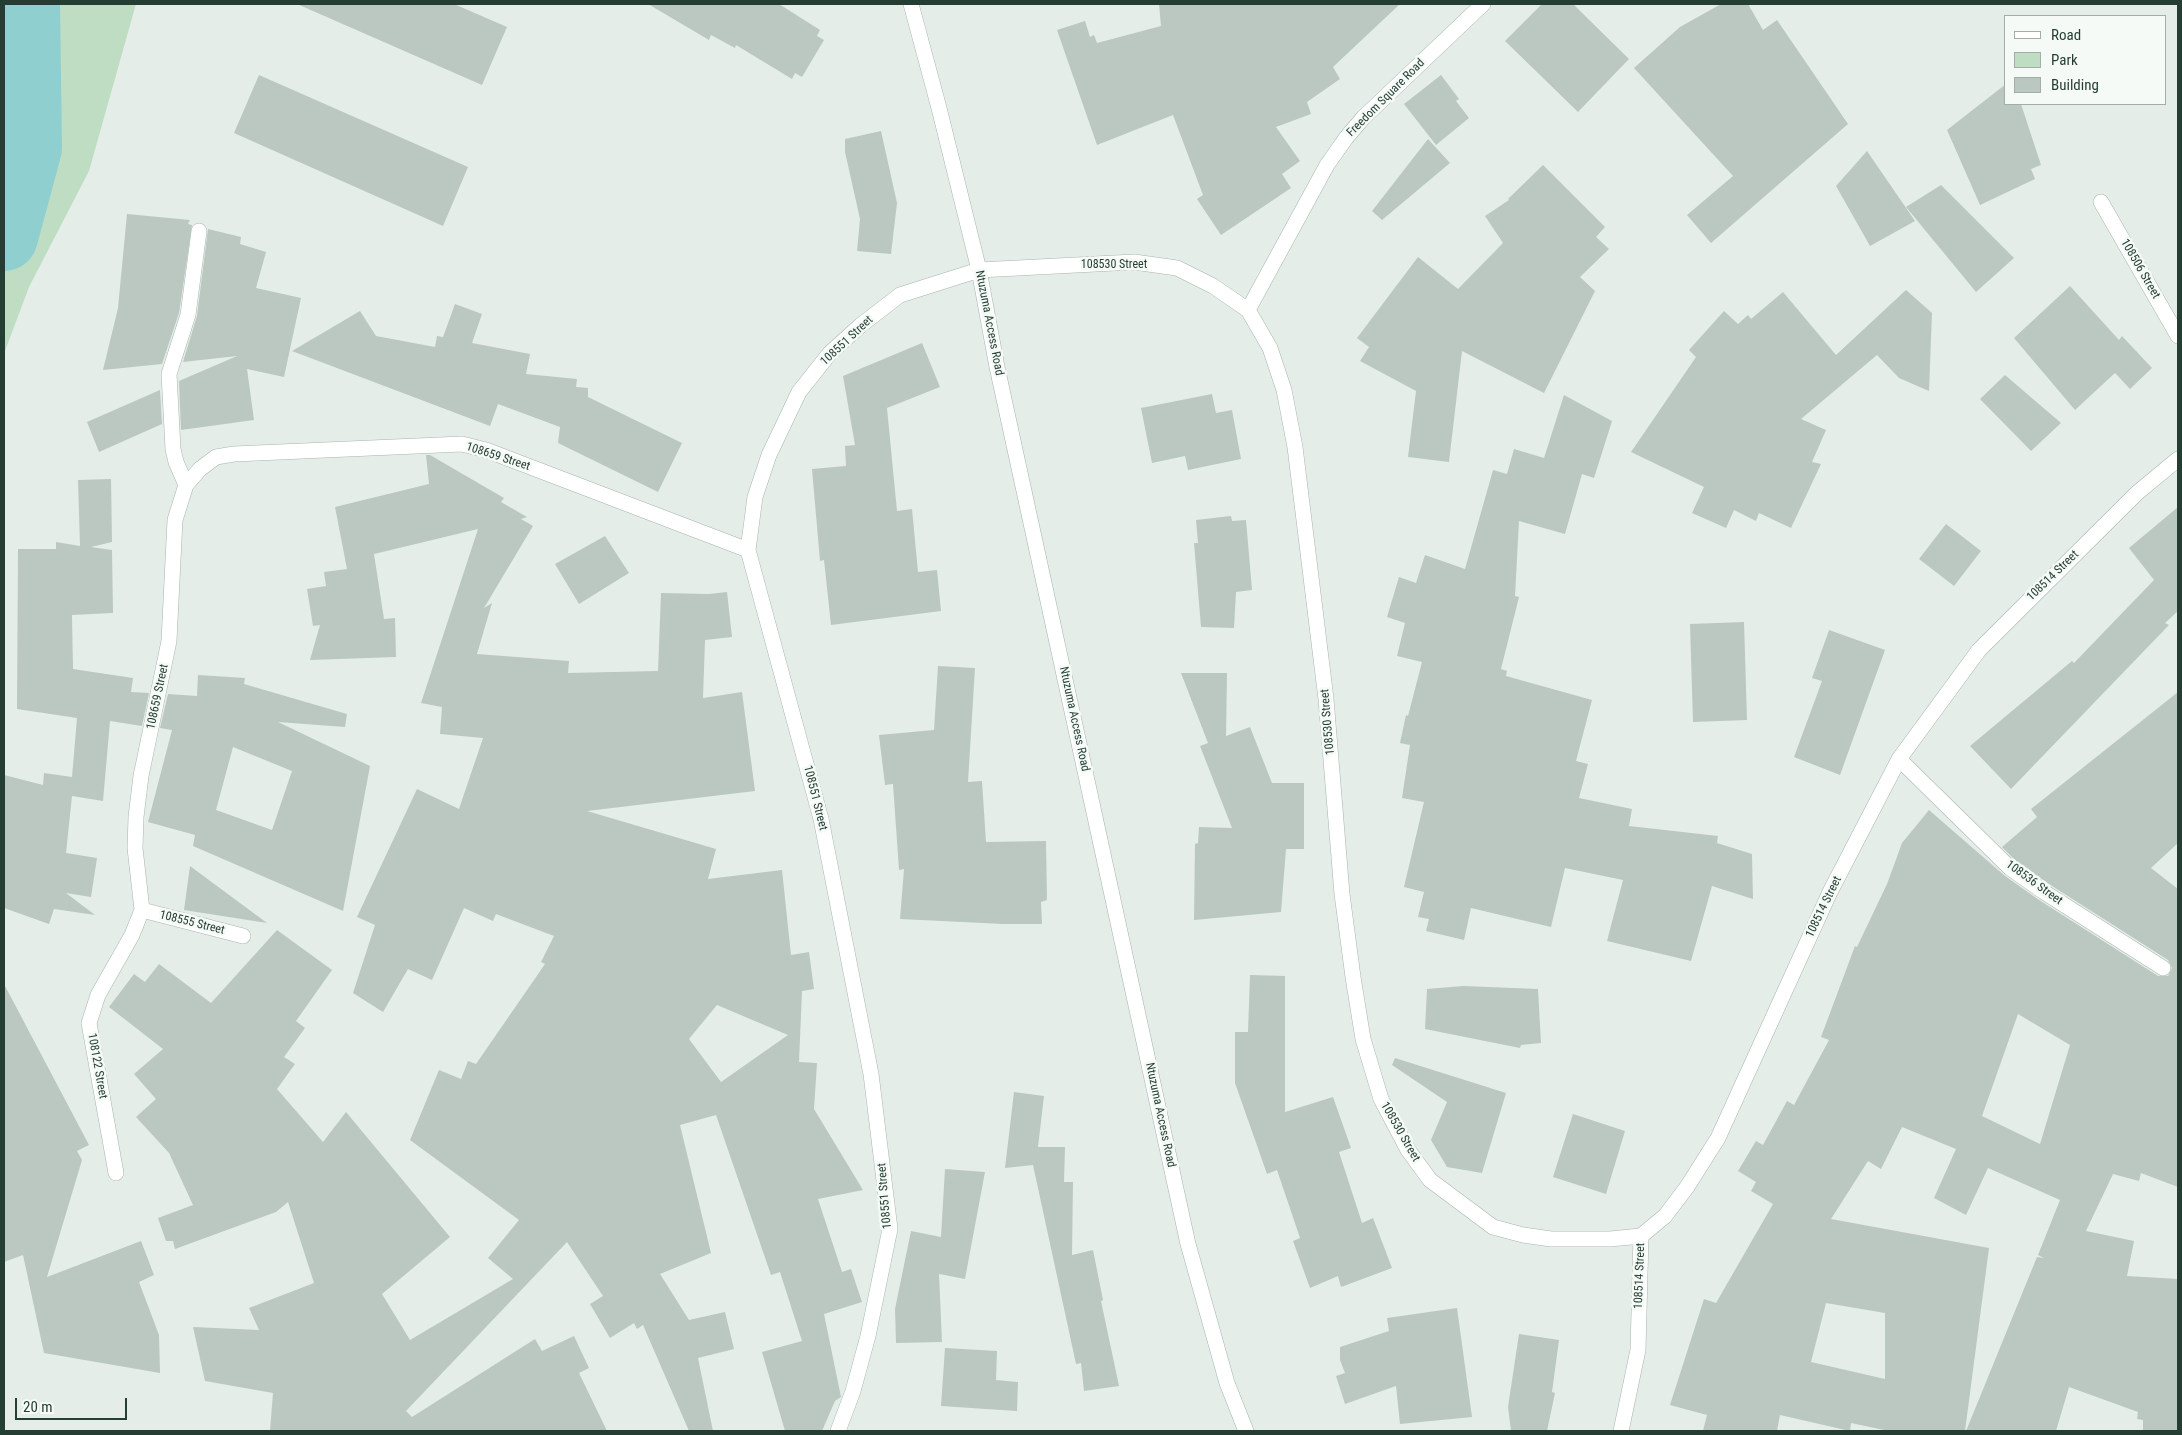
<!DOCTYPE html>
<html>
<head>
<meta charset="utf-8">
<style>
	body { margin:0 }
	#map { position:relative; width:2182px; height:1435px; overflow:hidden; background:#e5ede8; font-family:"Roboto Condensed",sans-serif }
	canvas { display:block }
	.frame { position:absolute; inset:0; border:5px solid #253e34; pointer-events:none }
	.legend { position:absolute; left:2004px; top:15px; width:162px; height:90px; box-sizing:border-box; background:#f5faf7; border:1px solid #a2afa9; margin:0; padding:6px 9px; list-style:none; font-size:15px; color:#253e34 }
	.legend li { display:flex; align-items:center; gap:10px; height:25px }
	.legend b { width:25px; border:1px solid #a2afa9 }
	.scale { position:absolute; left:15px; top:1398px; width:112px; height:22px; box-sizing:border-box; border:2px solid #253e34; border-top:0; padding-left:6px; font-size:15px; line-height:18px; white-space:nowrap; color:#253e34; -webkit-text-stroke:4px #f5faf7; paint-order:stroke }
</style>
</head>
<body>
<div id="map">
<canvas width="2182" height="1435"></canvas>
<div class="frame"></div>
<ul class="legend">
<li><b style="height:6px;background:#fff"></b>Road</li>
<li><b style="height:14px;background:#bfddc3"></b>Park</li>
<li><b style="height:14px;background:#bac8c1"></b>Building</li>
</ul>
<div class="scale">20 m</div>
</div>
<script>
const c = document.querySelector('canvas').getContext('2d');
c.lineJoin = 'round';
function fillPath(path, color) { c.fillStyle = color; c.fill(path, 'evenodd'); }
const shape = rows => new Path2D(rows.map(r => 'M' + r).join(''));
function trace(path, color, width, dash) { c.strokeStyle = color; c.lineWidth = width; c.lineCap = dash ? 'butt' : 'round'; c.setLineDash(dash || []); c.stroke(path); }
function drawText(font, color, halo, rows, align = 'center') {
  c.font = font + ' "Roboto Condensed",sans-serif'; c.lineWidth = 5; c.setLineDash([]); c.textBaseline = 'middle'; c.strokeStyle = halo; c.fillStyle = color; for (const [text, x, y, turn = 0] of rows) {
    c.save(); c.translate(x, y); c.rotate((+turn || 0) * Math.PI / 180); c.textAlign = isNaN(turn) ? turn : align; if (halo) c.strokeText(text, 0, 0); c.fillText(text, 0, 0); c.restore();
  }
}
fillPath(shape([
	[4,4,136,4,89,171,29,287,5,351,4,366]
]), '#bfddc3');
trace(shape([
	[4,237,28,148,26,4]
]), '#90cfcf', 68);
fillPath(shape([
	[297,4,454,4,507,27,482,85],
	[648,4,779,4,820,30,817,36,824,40,802,77,795,73,792,79,736,45,735,48,711,35,709,40],
	[1159,4,1400,4,1333,67,1340,79,1307,102,1311,114,1276,127,1300,161,1282,174,1291,188,1221,235,1197,199,1203,195,1173,115,1097,145,1057,30,1085,21,1090,37,1094,35,1097,43,1161,26],
	[1542,4,1573,4,1629,59,1578,112,1505,41],
	[1721,4,1748,4,1763,30,1777,20,1848,124,1711,243,1687,215,1733,176,1634,68,1680,27],
	[259,75,468,167,443,226,234,133],
	[1441,75,1459,99,1456,101,1469,118,1436,145,1404,104],
	[2006,84,2006,104,2021,104,2041,165,2031,169,2035,179,1980,205,1947,130],
	[881,131,897,203,891,254,857,251,860,219,845,152,845,139],
	[1428,139,1450,163,1382,220,1372,211],
	[1867,151,1915,221,1870,246,1836,186],
	[1543,165,1605,227,1596,237,1609,249,1580,277,1595,291,1544,393,1462,351,1449,462,1408,457,1416,391,1360,361,1369,347,1357,338,1418,257,1458,289,1503,243,1485,216,1509,200,1508,199],
	[1941,185,2014,258,1976,292,1906,207],
	[127,214,190,220,188,224,192,225,179,313,162,364,103,370,118,308],
	[208,229,241,237,240,244,266,252,256,288,301,298,284,377,247,369,254,420,181,430,179,381,237,356,183,362,197,316],
	[2070,286,2119,340,2122,336,2152,368,2130,389,2115,373,2075,410,2014,338],
	[1906,290,1932,313,1929,391,1899,378,1877,355,1801,419,1826,430,1812,462,1821,464,1791,528,1759,513,1756,521,1734,510,1726,528,1692,513,1704,487,1631,452,1696,357,1689,350,1724,311,1738,324,1748,315,1751,319,1783,292,1836,355],
	[455,304,482,314,472,343,530,354,526,374,577,379,576,387,588,388,588,397,682,443,658,492,558,443,560,427,498,404,490,426,292,351,360,311,376,336,435,347,437,336,443,337],
	[922,343,940,387,887,408,897,511,912,509,918,572,937,570,941,611,831,625,824,560,820,561,812,469,846,466,845,446,855,445,843,376],
	[2005,375,2061,423,2031,451,1980,399],
	[160,390,162,424,99,452,87,422],
	[1212,394,1216,413,1232,410,1241,459,1188,470,1185,456,1152,463,1141,408],
	[1564,395,1612,421,1594,478,1582,474,1565,534,1519,521,1515,596,1519,597,1501,669,1507,671,1506,676,1592,700,1576,761,1588,764,1579,798,1632,809,1629,826,1718,836,1717,843,1752,854,1753,899,1712,886,1691,961,1607,941,1623,880,1565,868,1551,927,1471,908,1464,940,1426,931,1429,919,1418,917,1424,892,1404,887,1424,802,1402,798,1410,745,1400,743,1406,715,1408,716,1422,662,1397,656,1405,623,1387,617,1399,577,1416,583,1425,555,1465,569,1493,470,1507,474,1514,449,1544,458],
	[426,455,430,455,504,498,501,502,527,517,521,519,533,526,484,608,492,603,477,654,569,661,568,673,658,671,661,593,709,594,727,592,732,637,705,640,703,698,742,692,755,791,587,811,716,849,708,879,782,870,791,955,809,952,814,989,802,991,799,1062,817,1063,814,1109,863,1190,818,1199,842,1272,851,1269,862,1302,824,1314,841,1397,835,1401,822,1431,785,1431,762,1352,802,1341,780,1272,771,1275,716,1115,680,1125,711,1253,660,1274,689,1320,725,1312,734,1349,698,1358,713,1431,689,1431,643,1325,637,1329,634,1323,610,1338,590,1304,603,1296,567,1242,406,1411,412,1417,535,1339,542,1351,574,1336,589,1368,579,1373,607,1431,270,1431,273,1393,205,1381,193,1327,259,1330,249,1308,314,1283,288,1202,276,1212,175,1249,173,1241,166,1241,158,1218,193,1205,169,1153,136,1117,156,1099,134,1074,163,1049,109,1007,134,974,145,982,159,964,211,1003,277,930,332,970,296,1021,305,1028,284,1057,295,1064,277,1089,323,1142,346,1112,450,1237,382,1294,410,1340,513,1279,488,1258,519,1220,410,1140,439,1070,461,1079,468,1061,476,1064,545,964,541,962,554,936,496,914,493,921,464,908,432,980,408,969,383,1012,353,993,375,925,357,917,417,789,459,809,483,738,440,734,442,707,421,703,478,529,374,554,384,619,395,618,396,657,310,660,320,625,313,626,307,589,326,586,324,572,347,569,335,507,429,484],
	[717,1005,788,1035,721,1082,689,1039],
	[111,479,112,542,91,547,112,550,113,613,72,615,73,669,133,678,131,692,149,693,142,726,110,721,103,801,72,796,66,853,97,858,91,897,66,893,95,915,54,909,49,924,4,908,4,775,43,785,44,773,72,777,77,718,17,709,18,549,56,549,56,542,80,546,78,480],
	[2178,507,2178,611,2165,623,2169,625,2011,789,1970,746,2072,661,2074,663,2154,580,2129,548],
	[1231,516,1232,521,1246,520,1252,590,1236,592,1234,628,1201,627,1194,543,1198,543,1196,520],
	[1946,524,1981,551,1954,586,1919,559],
	[605,536,629,573,579,604,555,564],
	[1744,622,1747,720,1693,722,1690,624],
	[1829,630,1885,650,1840,775,1794,757,1822,681,1812,678],
	[938,666,975,668,968,782,982,781,986,842,1046,841,1047,900,1041,902,1042,924,1003,924,900,919,904,869,899,870,893,784,885,785,879,735,934,730],
	[1181,673,1227,673,1226,736,1250,727,1272,783,1304,783,1304,849,1286,849,1281,912,1194,920,1195,844,1198,843,1199,827,1232,828,1200,746,1208,743],
	[198,675,245,678,244,684,347,714,345,727,278,722,370,766,343,911,193,846,195,835,148,822,172,730,160,728,168,694,197,696],
	[233,747,292,771,272,830,216,810],
	[2178,692,2178,843,2151,868,2178,889,2178,1187,2141,1173,2139,1181,2113,1174,2086,1231,2134,1241,2127,1276,2178,1279,2178,1431,2143,1431,2143,1420,2137,1419,2138,1412,2069,1387,2056,1431,1966,1431,2037,1257,2044,1258,2038,1255,2060,1200,1988,1168,1966,1215,1934,1198,1956,1149,1902,1127,1881,1169,1868,1161,1831,1219,1989,1248,1965,1431,1889,1431,1851,1423,1850,1431,1780,1415,1777,1431,1703,1431,1707,1415,1670,1405,1704,1299,1716,1303,1773,1204,1751,1191,1756,1182,1738,1171,1756,1141,1763,1145,1787,1101,1794,1105,1829,1040,1821,1037,1855,946,1857,947,1887,884,1902,843,1929,810,2005,876,2039,900,2158,976,2168,976,2172,968,2168,960,2049,884,2016,861,2002,847,2037,817,2031,809],
	[2018,1014,2070,1045,2040,1144,1982,1116],
	[1826,1303,1885,1313,1885,1379,1811,1362],
	[190,866,267,923,184,910],
	[1250,975,1285,976,1285,1112,1333,1097,1351,1148,1339,1152,1362,1223,1373,1218,1392,1268,1341,1287,1338,1276,1310,1288,1293,1241,1300,1238,1277,1170,1267,1174,1235,1083,1235,1032,1248,1032],
	[4,984,89,1145,77,1151,82,1160,47,1277,141,1241,154,1275,139,1282,159,1335,160,1373,44,1353,23,1255,4,1262],
	[1463,986,1538,989,1541,1043,1521,1045,1520,1048,1425,1029,1427,989],
	[1395,1058,1506,1093,1482,1173,1447,1167,1431,1140,1447,1102,1392,1065],
	[1014,1092,1044,1096,1038,1147,1065,1147,1064,1182,1073,1182,1072,1255,1093,1250,1103,1300,1101,1301,1119,1386,1084,1391,1081,1363,1076,1364,1033,1165,1005,1168],
	[1573,1114,1625,1131,1606,1194,1553,1177],
	[945,1169,985,1172,965,1279,939,1274,942,1342,896,1343,895,1309,911,1231,941,1237],
	[1457,1308,1472,1417,1400,1424,1396,1386,1345,1404,1336,1376,1345,1373,1340,1360,1340,1347,1389,1331,1387,1318],
	[1519,1334,1559,1340,1552,1392,1555,1393,1547,1431,1511,1431,1508,1407],
	[945,1348,997,1351,996,1380,1018,1382,1017,1411,941,1406]
]), '#bac8c1');
const minor = shape([
	[2101,202,2178,336],
	[1248,310,1327,165,1346,138,1363,118,1483,4],
	[186,485,176,462,173,449,169,374,188,315,199,231],
	[1899,759,2010,868,2044,892,2163,968],
	[142,910,243,936],
	[116,1173,89,1023,98,995,132,935,142,910,135,848,136,817,141,776,169,641,175,520,186,485,200,469,216,457,234,454,462,444,486,450,748,550],
	[838,1431,853,1391,868,1336,890,1229,871,1074,821,819,748,550,755,497,769,455,799,392,830,353,861,325,900,295,979,270,1134,262,1177,268,1213,286,1248,310,1270,348,1284,390,1295,447,1326,699,1342,894,1353,977,1363,1039,1381,1099,1408,1150,1430,1180,1493,1227,1523,1235,1551,1239,1610,1239,1641,1236],
	[1621,1431,1638,1350,1641,1236,1665,1216,1687,1187,1718,1138,1830,892,1899,759,1979,650,2137,493,2178,459]
]);
const tertiary = shape([
	[911,4,939,108,979,270,997,367,1188,1244,1227,1383,1246,1431]
]);
trace(minor, '#a8b5ae', 16);
trace(tertiary, '#a8b5ae', 16);
trace(minor, '#fff', 15);
trace(tertiary, '#fff', 15);
drawText('12px', '#253e34', '#f5faf7', [
	["Freedom Square Road",1386,98,-45],
	["108530 Street",1114,265],
	["108506 Street",2140,269,60],
	["Ntuzuma Access Road",989,323,79],
	["108551 Street",847,341,-43],
	["108659 Street",498,457,18],
	["108514 Street",2053,576,-44],
	["108659 Street",158,697,-78],
	["Ntuzuma Access Road",1074,719,78],
	["108530 Street",1328,722,-95],
	["108551 Street",815,798,76],
	["108536 Street",2034,883,36],
	["108514 Street",1824,907,-64],
	["108555 Street",192,923,14],
	["108122 Street",97,1066,80],
	["Ntuzuma Access Road",1160,1115,78],
	["108530 Street",1400,1132,60],
	["108551 Street",885,1196,-95],
	["108514 Street",1640,1276,-88]
]);
</script>
</body>
</html>
